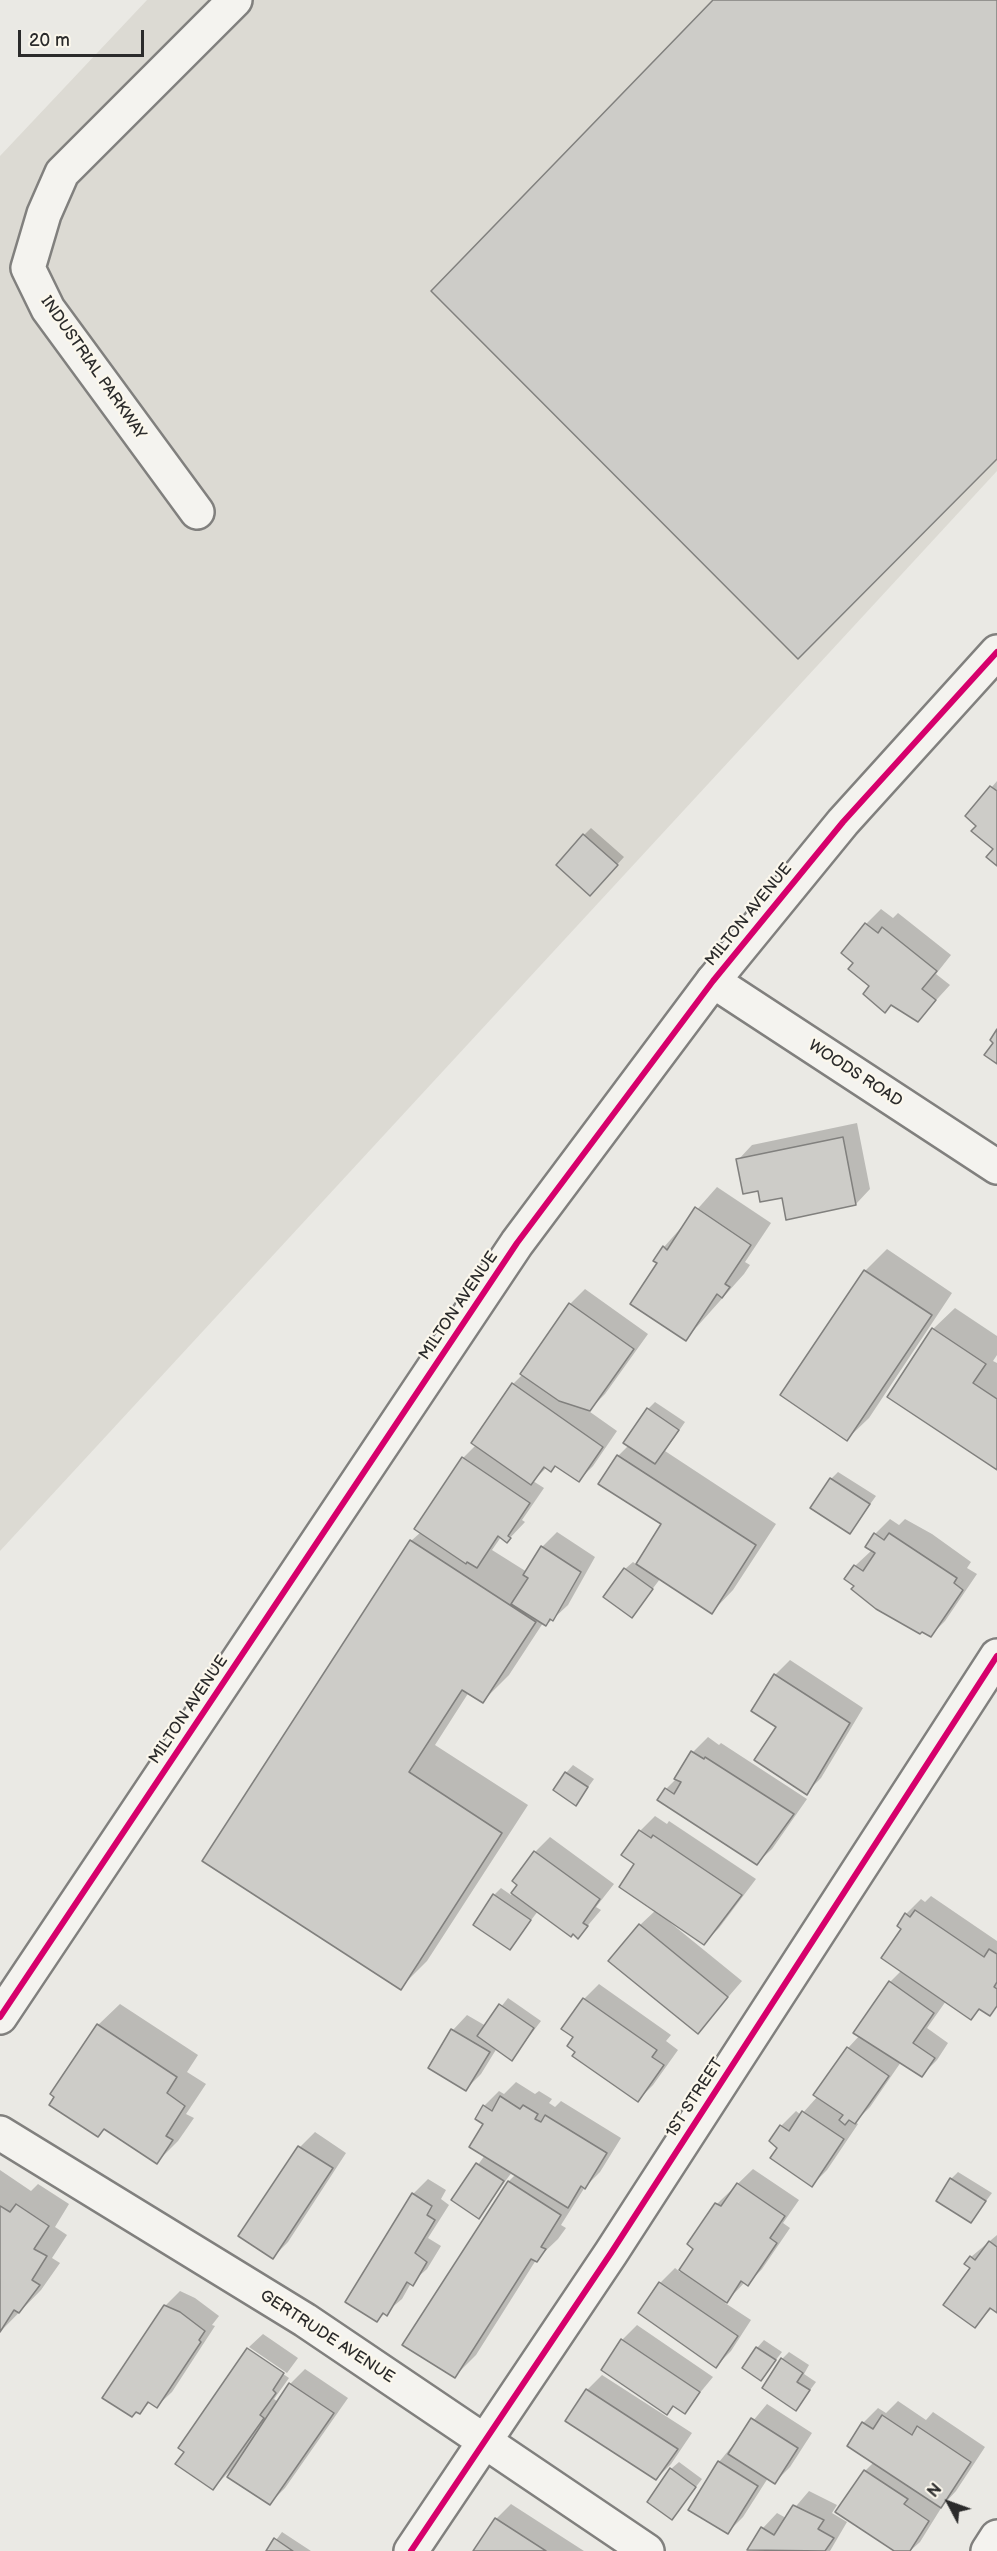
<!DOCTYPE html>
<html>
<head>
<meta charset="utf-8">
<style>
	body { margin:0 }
	#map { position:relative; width:997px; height:2551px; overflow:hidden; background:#eae9e4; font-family:"Balsamiq Sans",sans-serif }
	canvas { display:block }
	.north { position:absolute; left:919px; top:2473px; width:60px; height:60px; -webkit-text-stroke:4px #fbf7ec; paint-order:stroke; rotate:311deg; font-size:16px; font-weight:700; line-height:24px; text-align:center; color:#2b2b2b }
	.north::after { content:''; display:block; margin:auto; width:21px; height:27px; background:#2b2b2b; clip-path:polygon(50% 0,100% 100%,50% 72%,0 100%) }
	.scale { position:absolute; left:18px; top:30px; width:126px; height:27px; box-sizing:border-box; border:3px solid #2b2b2b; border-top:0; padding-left:8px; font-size:18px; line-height:21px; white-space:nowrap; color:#2b2b2b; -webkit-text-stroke:4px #fbf7ec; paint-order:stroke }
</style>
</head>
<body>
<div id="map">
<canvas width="997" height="2551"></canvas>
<div class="north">N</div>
<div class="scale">20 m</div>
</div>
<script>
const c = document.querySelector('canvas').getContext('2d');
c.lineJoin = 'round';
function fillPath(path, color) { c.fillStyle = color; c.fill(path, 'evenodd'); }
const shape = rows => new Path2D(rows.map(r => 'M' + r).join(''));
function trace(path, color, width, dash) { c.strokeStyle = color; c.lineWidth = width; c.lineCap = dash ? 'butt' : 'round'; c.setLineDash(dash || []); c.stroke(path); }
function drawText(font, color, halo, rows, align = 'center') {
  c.font = font + ' "Balsamiq Sans",sans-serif'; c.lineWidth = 4.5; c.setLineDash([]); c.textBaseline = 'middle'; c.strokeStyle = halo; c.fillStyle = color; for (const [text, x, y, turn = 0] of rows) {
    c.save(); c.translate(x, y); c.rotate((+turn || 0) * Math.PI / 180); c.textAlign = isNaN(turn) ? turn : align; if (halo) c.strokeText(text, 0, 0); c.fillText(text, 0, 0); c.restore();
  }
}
fillPath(shape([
	[147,0,997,0,997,471,0,1551,0,156]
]), '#dcdad3');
fillPath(shape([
	[997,781,997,864,995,849,967,816],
	[591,828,624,857,597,887,584,835],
	[881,909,893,918,898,913,951,955,936,974,950,985,918,1020,871,986,866,924],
	[857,1123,870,1189,856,1204,783,1196,738,1160,752,1145],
	[717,1187,771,1223,745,1262,750,1265,744,1274,686,1339,659,1263,664,1247],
	[887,1249,952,1293,869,1418,847,1439,782,1395,865,1271],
	[585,1289,648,1334,605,1394,590,1409,583,1407,617,1431,593,1466,579,1480,557,1465,551,1470,547,1467,533,1481,544,1488,522,1520,525,1522,507,1541,501,1537,492,1550,527,1572,542,1547,557,1532,595,1557,568,1605,553,1619,546,1625,543,1623,509,1675,483,1701,469,1692,435,1745,528,1805,427,1961,400,1988,411,1541,421,1532,463,1458,476,1445,513,1384,523,1374,570,1304],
	[955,1308,997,1336,997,1355,993,1361,997,1363,997,1469,933,1329],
	[655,1402,685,1422,665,1451,776,1524,733,1590,712,1612,660,1579,632,1616,625,1569,633,1562,637,1565,663,1524,618,1456,629,1445,648,1409],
	[838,1472,876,1496,850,1532,831,1479],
	[890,1519,899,1525,905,1519,932,1534,971,1562,967,1568,977,1574,945,1621,931,1635,856,1586,855,1566,872,1550,875,1534],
	[790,1660,863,1708,821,1778,806,1793,778,1726,775,1675],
	[708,1737,719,1745,721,1743,807,1799,772,1849,757,1863,666,1789,677,1778,693,1752],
	[573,1765,594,1779,576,1804,566,1773],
	[655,1816,667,1824,669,1821,756,1879,719,1928,704,1943,669,1919,667,1920,742,1981,698,2032,640,1925,656,1910,636,1863,640,1831],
	[550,1837,614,1884,596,1907,601,1910,578,1937,538,1911,510,1948,494,1895,501,1888,511,1895,535,1852],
	[931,1896,997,1941,997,2007,990,2014,981,2008,971,2018,946,2001,927,2028,948,2043,937,2060,922,2075,901,2062,870,2107,855,2122,858,2124,827,2170,812,2185,779,2147,781,2126,796,2111,801,2115,818,2096,815,2094,848,2048,860,2035,890,1982,901,1971,906,1914,921,1899,925,1902],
	[599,1984,671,2035,666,2041,678,2050,653,2085,638,2100,577,2051,575,2036,584,1999],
	[508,1998,541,2021,512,2059,497,2048,481,2074,466,2089,453,2030,467,2015,486,2026],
	[120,2004,198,2055,187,2072,206,2084,186,2114,194,2118,178,2141,157,2162,105,2128,98,2135,98,2025],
	[516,2082,535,2094,539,2091,552,2099,549,2103,555,2107,561,2101,621,2138,600,2172,585,2187,561,2225,566,2228,558,2239,536,2260,476,2355,454,2377,509,2181,516,2174,512,2172,479,2217,453,2200,485,2155,484,2106,499,2091,504,2094],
	[315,2132,346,2153,288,2242,273,2257,240,2236,300,2147],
	[753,2169,799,2200,783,2223,790,2228,762,2269,748,2284,745,2282,725,2303,751,2320,731,2351,716,2366,660,2283,675,2268,680,2272,695,2249,689,2244,717,2204],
	[0,2170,31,2191,38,2184,69,2204,55,2227,67,2235,52,2258,60,2263,41,2290,0,2332],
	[958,2172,992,2193,971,2221,951,2179],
	[428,2179,446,2190,441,2199,449,2205,428,2238,441,2246,427,2269,411,2283,402,2299,377,2320,413,2194],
	[997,2235,997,2311,992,2308,975,2326,971,2257],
	[180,2291,195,2298,219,2316,212,2325,215,2326,172,2392,157,2406,150,2402,140,2412,165,2306],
	[637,2325,713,2377,684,2412,674,2405,667,2413,603,2369,622,2340],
	[263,2334,298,2358,287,2373,249,2347],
	[764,2340,782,2352,761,2379,757,2348],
	[249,2348,249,2351,289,2378,274,2399,278,2402,290,2384,305,2369,348,2398,285,2488,270,2503,231,2470,213,2488,180,2447],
	[789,2352,809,2365,804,2374,816,2382,796,2409,782,2359],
	[602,2375,692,2433,671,2464,656,2479,567,2421,587,2390],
	[898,2401,926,2420,933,2412,985,2447,956,2491,943,2505,920,2542,910,2551,896,2551,865,2471,874,2462,849,2445,863,2423,878,2408,886,2413],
	[767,2404,812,2433,790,2467,775,2482,768,2478,743,2517,728,2532,719,2462],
	[679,2462,702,2479,672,2518,671,2469],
	[809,2491,837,2505,832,2513,847,2522,830,2551,750,2549,763,2528,777,2513,786,2518],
	[511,2504,584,2551,475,2551,496,2519],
	[282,2532,311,2551,268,2551]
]), '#0003');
const building = shape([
	[713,0,997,0,997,459,798,659,431,291,713,0],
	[990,786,997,791,997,866,986,857,993,849,971,831,976,826,965,816,990,786],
	[583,834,618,865,590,896,556,865,583,834],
	[865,923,878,933,882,927,937,971,922,989,936,1000,918,1022,891,1005,885,1013,863,994,869,986,848,969,853,963,841,953,865,923],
	[997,1029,997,1064,984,1055,993,1043,990,1040,997,1029],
	[843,1137,856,1205,786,1220,782,1198,760,1202,758,1191,743,1194,736,1159,843,1137],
	[695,1207,751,1245,725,1284,730,1287,722,1298,717,1294,686,1341,630,1304,657,1263,653,1261,663,1246,667,1250,695,1207],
	[864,1270,932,1315,847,1441,780,1395,864,1270],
	[569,1303,634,1349,590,1411,559,1401,520,1374,569,1303],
	[932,1328,986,1364,973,1383,997,1399,997,1470,887,1397,932,1328],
	[512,1383,603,1447,579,1482,555,1466,551,1472,544,1467,531,1485,471,1443,512,1383],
	[647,1408,679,1430,655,1464,623,1443,647,1408],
	[617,1455,756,1545,712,1614,636,1564,661,1524,598,1484,617,1455],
	[462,1457,530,1503,508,1536,511,1538,507,1543,498,1536,477,1568,467,1562,466,1564,414,1529,462,1457],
	[830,1478,870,1504,850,1534,810,1508,830,1478],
	[874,1533,884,1540,889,1533,957,1578,954,1583,963,1590,931,1637,922,1632,920,1634,876,1609,851,1589,854,1586,844,1579,854,1565,863,1571,875,1553,865,1547,874,1533],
	[410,1540,536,1622,483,1703,462,1690,409,1772,502,1833,401,1990,202,1861,410,1540],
	[541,1546,581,1572,553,1621,550,1619,546,1626,511,1604,528,1578,523,1575,541,1546],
	[624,1568,653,1589,632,1618,603,1597,624,1568],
	[774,1674,850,1723,807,1795,754,1760,776,1727,751,1711,774,1674],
	[691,1751,704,1759,705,1757,794,1814,757,1865,657,1800,665,1788,674,1794,681,1782,674,1779,691,1751],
	[565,1772,588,1787,576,1806,553,1790,565,1772],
	[639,1830,651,1838,653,1835,742,1895,704,1945,619,1887,634,1864,621,1855,639,1830],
	[534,1851,600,1899,583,1923,588,1926,578,1939,573,1934,571,1937,511,1893,517,1885,512,1881,534,1851],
	[493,1894,531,1920,510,1950,473,1925,493,1894],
	[915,1910,984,1957,989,1949,997,1954,997,1982,994,1987,997,1989,997,2006,990,2016,979,2009,971,2020,881,1958,901,1929,897,1926,905,1913,910,1917,915,1910],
	[639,1924,728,1997,698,2034,608,1961,639,1924],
	[889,1981,934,2013,913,2043,935,2058,922,2077,853,2033,889,1981],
	[583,1998,657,2050,652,2057,664,2065,638,2102,572,2056,575,2052,567,2046,573,2037,561,2029,583,1998],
	[499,2004,534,2028,512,2061,477,2036,499,2004],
	[97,2024,177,2077,167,2093,185,2106,166,2136,173,2140,157,2164,104,2129,98,2137,49,2105,54,2097,50,2094,97,2024],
	[451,2029,490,2052,466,2091,428,2068,451,2029],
	[847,2047,889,2076,855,2124,849,2120,845,2125,839,2120,843,2115,813,2095,847,2047],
	[500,2096,520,2109,523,2105,538,2114,535,2119,541,2122,545,2115,607,2153,585,2189,581,2186,568,2208,469,2147,483,2124,475,2119,483,2105,492,2111,500,2096],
	[802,2111,844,2139,812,2187,770,2158,777,2148,769,2141,780,2125,789,2131,802,2111],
	[298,2146,333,2168,273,2259,238,2236,298,2146],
	[476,2163,504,2181,479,2219,451,2200,476,2163],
	[950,2178,986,2201,971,2223,936,2201,950,2178],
	[508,2181,561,2215,541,2247,546,2249,537,2262,531,2259,455,2378,402,2345,508,2181],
	[737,2183,785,2216,770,2238,777,2243,748,2286,741,2281,727,2303,679,2270,693,2249,687,2244,715,2203,721,2206,737,2183],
	[412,2193,432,2206,427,2215,435,2220,415,2253,427,2262,413,2286,407,2282,387,2316,383,2313,377,2322,345,2302,412,2193],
	[16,2204,49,2226,34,2249,47,2256,32,2280,40,2285,19,2313,14,2310,0,2332,0,2206,10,2212,16,2204],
	[989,2241,997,2247,997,2313,990,2308,975,2328,943,2305,970,2268,964,2264,970,2256,975,2260,989,2241],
	[659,2282,738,2336,716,2368,638,2313,659,2282],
	[164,2305,180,2312,205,2331,199,2340,201,2342,157,2408,148,2402,140,2414,136,2412,132,2417,102,2398,164,2305],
	[621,2339,700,2392,685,2414,673,2406,667,2415,601,2370,621,2339],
	[756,2347,776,2360,761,2381,742,2368,756,2347],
	[247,2348,284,2373,273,2390,276,2393,260,2415,264,2418,213,2490,175,2464,184,2452,178,2448,247,2348],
	[781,2358,803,2373,797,2382,810,2390,796,2411,762,2388,781,2358],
	[289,2383,334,2413,270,2505,227,2477,289,2383],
	[586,2389,678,2449,656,2480,565,2421,586,2389],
	[882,2415,912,2435,917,2426,971,2462,941,2508,847,2446,862,2422,873,2429,882,2415],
	[751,2418,798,2448,775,2484,728,2454,751,2418],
	[718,2461,758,2486,728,2534,688,2510,718,2461],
	[670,2468,696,2487,672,2520,647,2502,670,2468],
	[864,2470,908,2499,904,2504,929,2521,910,2551,894,2551,835,2512,864,2470],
	[793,2505,824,2520,818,2529,834,2538,825,2551,747,2550,761,2527,774,2535,793,2505],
	[495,2518,546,2551,473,2551,495,2518],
	[274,2538,293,2551,266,2551,274,2538]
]);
fillPath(building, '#cdccc8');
trace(building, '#81807e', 1.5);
const minor = shape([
	[197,512,48,309,28,268,44,214,62,173,235,0],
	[713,981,997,1167],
	[0,2133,305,2320,647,2551],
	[411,2551,611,2253,997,1656],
	[988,2551,997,2537]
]);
const major = shape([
	[0,2017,517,1243,713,981,843,822,997,652]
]);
trace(minor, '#81807e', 38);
trace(major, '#81807e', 38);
trace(minor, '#f4f3ef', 33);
trace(major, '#f4f3ef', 33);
trace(shape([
	[0,2017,517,1243,713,981,843,822,997,652],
	[411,2551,611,2253,997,1656]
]), '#d6006c', 6);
drawText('16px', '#2b2b2b', '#fbf7ec', [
	["INDUSTRIAL PARKWAY",93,368,55],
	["MILTON AVENUE",749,915,-51],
	["WOODS ROAD",855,1074,33],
	["MILTON AVENUE",459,1306,-56],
	["MILTON AVENUE",189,1710,-56],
	["1ST STREET",695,2098,-57],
	["GERTRUDE AVENUE",327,2337,33]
]);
</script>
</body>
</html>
